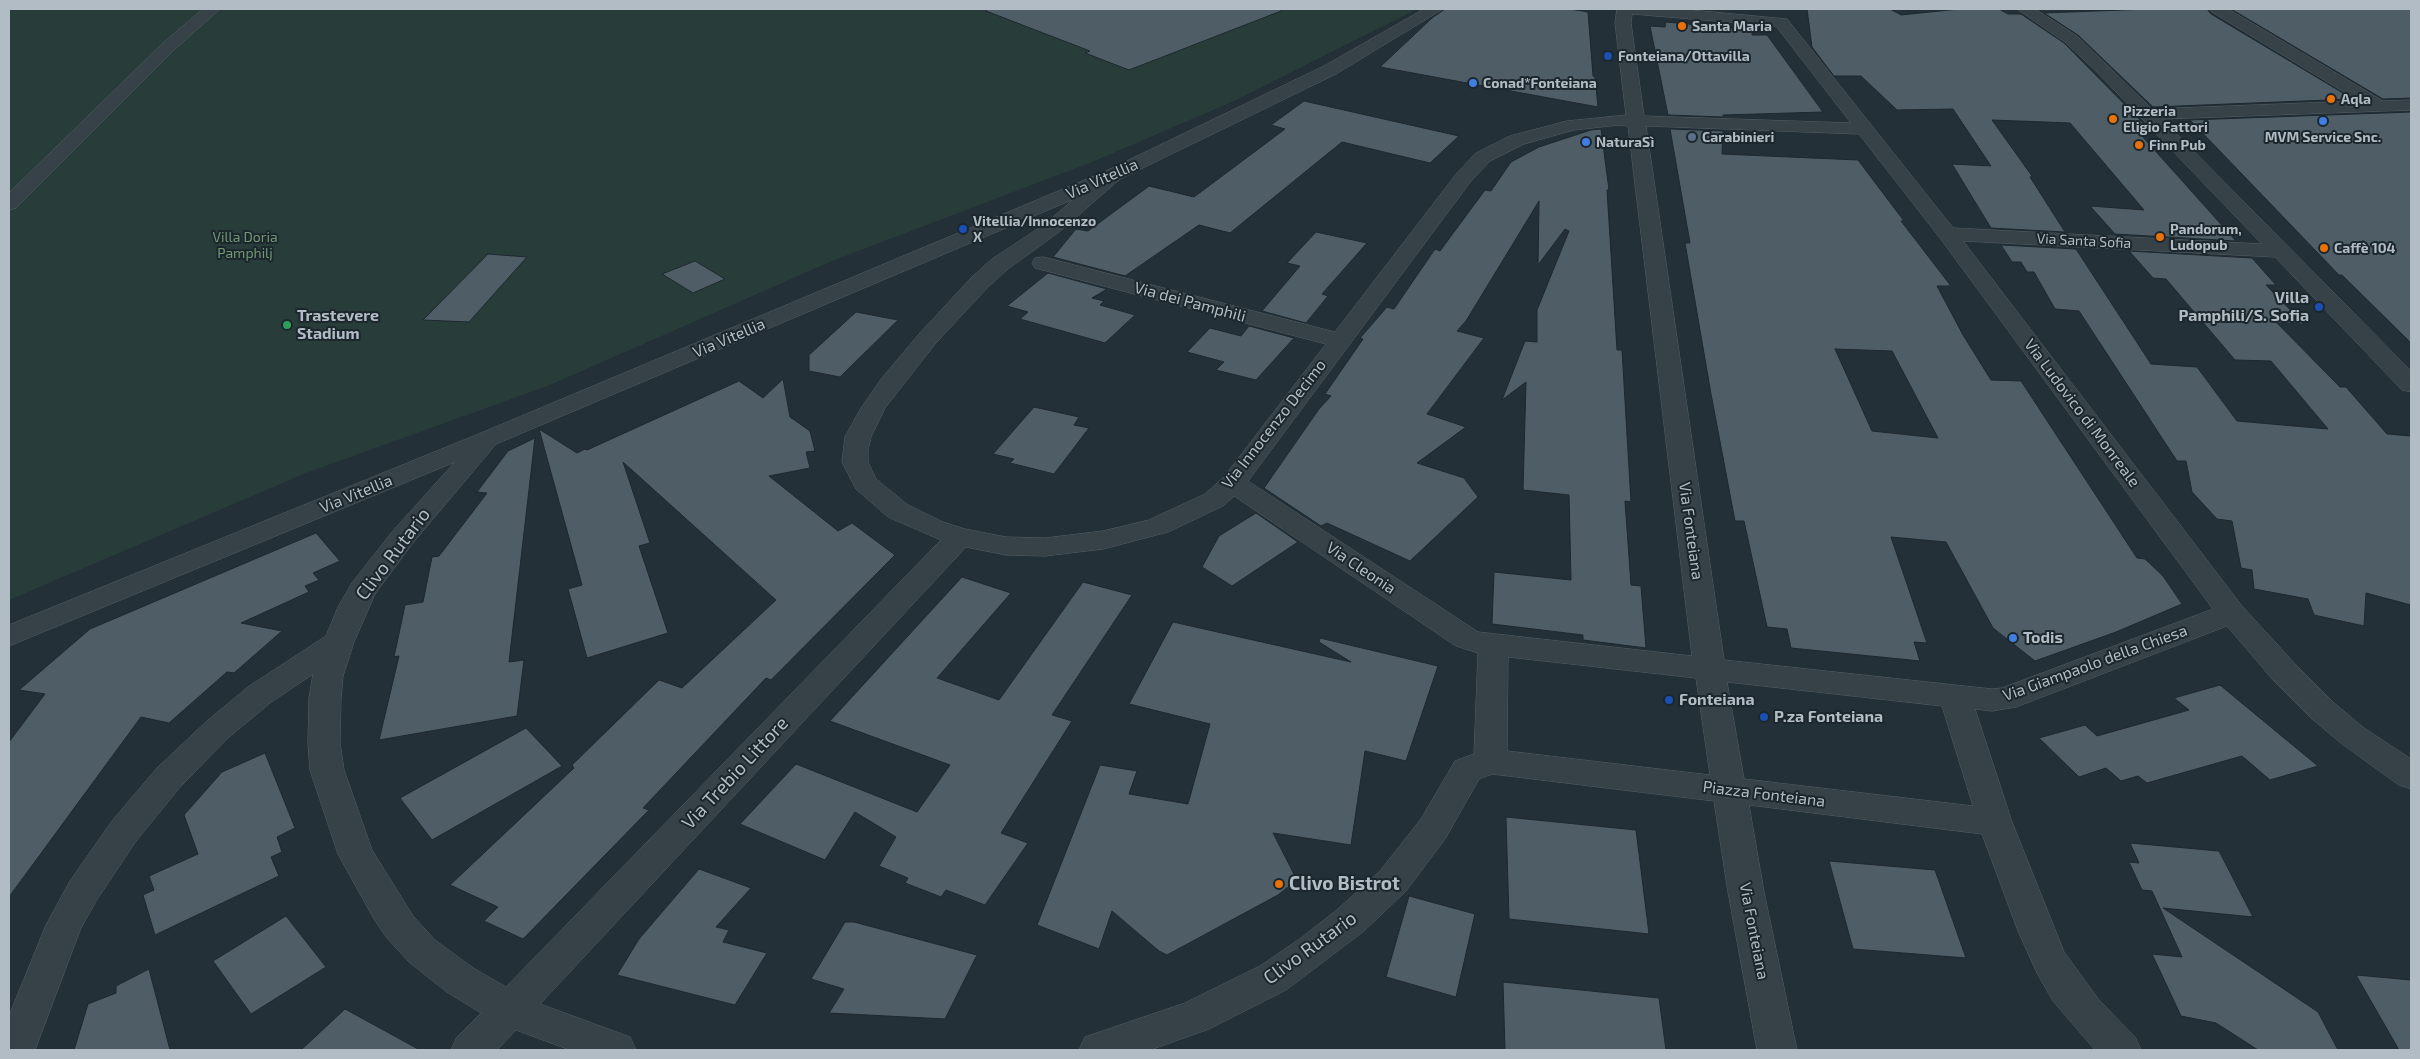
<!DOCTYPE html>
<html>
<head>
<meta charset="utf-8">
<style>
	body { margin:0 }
	#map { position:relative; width:2420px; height:1059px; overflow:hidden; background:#233038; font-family:"Exo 2",sans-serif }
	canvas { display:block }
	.frame { position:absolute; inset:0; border:10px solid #b2bcc4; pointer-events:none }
</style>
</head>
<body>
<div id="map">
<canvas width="2420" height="1059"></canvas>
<div class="frame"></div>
</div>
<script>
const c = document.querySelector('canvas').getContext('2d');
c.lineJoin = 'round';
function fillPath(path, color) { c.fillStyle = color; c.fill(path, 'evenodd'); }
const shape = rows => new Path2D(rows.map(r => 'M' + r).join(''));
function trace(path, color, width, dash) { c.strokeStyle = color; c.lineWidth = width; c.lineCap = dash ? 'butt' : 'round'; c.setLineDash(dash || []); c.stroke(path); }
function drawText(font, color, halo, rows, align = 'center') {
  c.font = font + ' "Exo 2",sans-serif'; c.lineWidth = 4; c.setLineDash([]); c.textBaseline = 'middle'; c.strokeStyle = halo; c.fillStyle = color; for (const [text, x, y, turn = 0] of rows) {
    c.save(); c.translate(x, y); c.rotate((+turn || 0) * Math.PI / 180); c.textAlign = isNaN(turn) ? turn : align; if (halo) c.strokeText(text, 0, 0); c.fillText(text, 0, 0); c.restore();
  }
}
fillPath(shape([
	[9,9,1417,9,1234,101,1092,162,832,261,550,385,306,473,9,600]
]), '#283d39');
const building = shape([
	[987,9,1281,9,1281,11,1129,70,1085,53,1090,51,986,11,987,9],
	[1445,9,1570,9,1588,12,1593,76,1595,77,1598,107,1380,67,1432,18,1445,9],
	[1807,9,1890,9,1901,15,1959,9,1999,9,2008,14,2021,14,2064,43,2149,129,2142,136,2236,241,2115,234,2090,206,2144,210,2070,123,1992,120,2032,176,2030,177,2065,232,1991,228,1952,164,1991,166,1953,109,1897,110,1861,76,1834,76,1812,47,1807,9],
	[2148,9,2207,9,2211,14,2353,99,2153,107,2078,35,2044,13,2148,9],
	[2231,9,2411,9,2411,98,2383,99,2231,9],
	[1666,22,1752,30,1752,35,1767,35,1823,112,1723,115,1723,117,1668,115,1650,26,1665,27,1666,22],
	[1304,101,1459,136,1430,163,1342,142,1230,233,1199,225,1125,276,1053,257,1076,229,1088,231,1149,186,1194,197,1285,129,1271,125,1304,101],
	[2411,112,2411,343,2342,275,2339,275,2190,120,2411,112],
	[1601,129,1609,190,1607,190,1617,350,1622,350,1631,502,1625,501,1631,585,1641,586,1646,648,1583,640,1583,635,1492,624,1494,572,1571,580,1569,495,1523,490,1526,382,1502,400,1525,341,1537,342,1537,310,1569,231,1565,229,1538,265,1539,201,1466,321,1457,331,1484,338,1427,414,1466,427,1417,463,1464,478,1478,497,1410,561,1327,523,1321,526,1264,488,1319,409,1331,396,1325,394,1363,339,1360,338,1387,307,1394,309,1435,249,1440,251,1485,190,1491,191,1511,162,1539,147,1591,130,1601,129],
	[1670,129,1723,131,1722,154,1858,160,1904,221,1901,221,1951,286,1937,286,1963,335,1991,380,2021,381,2137,558,2145,559,2163,576,2182,604,2116,632,2035,661,1993,628,1946,542,1891,537,1927,643,1914,642,1920,661,1791,648,1787,629,1767,627,1744,521,1735,521,1711,394,1685,243,1690,243,1670,129],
	[1835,349,1892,351,1938,438,1872,431,1835,349],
	[1316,232,1367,243,1322,294,1328,296,1306,323,1262,311,1300,266,1287,263,1316,232],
	[2001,245,2076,249,2151,364,2197,367,2237,421,2328,429,2271,361,2235,360,2166,279,2153,278,2129,251,2252,258,2276,285,2266,285,2304,324,2277,323,2340,387,2346,387,2387,434,2411,436,2411,605,2366,593,2364,626,2314,615,2308,599,2254,589,2252,570,2241,568,2232,521,2217,519,2192,492,2186,461,2177,461,2079,311,2055,309,2034,272,2027,272,2021,262,2012,262,2001,245],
	[488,254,527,257,469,322,423,320,488,254],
	[695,261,725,279,693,293,662,274,695,261],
	[1048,273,1107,289,1092,298,1104,301,1100,305,1135,315,1105,343,1020,319,1028,312,1007,306,1048,273],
	[856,312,898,320,840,377,809,371,809,355,856,312],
	[1249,326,1294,338,1256,380,1216,370,1224,362,1187,352,1210,328,1241,336,1249,326],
	[783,379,790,417,810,431,815,451,806,452,810,468,769,476,838,531,852,523,895,555,771,680,766,678,643,808,649,810,523,939,484,921,498,907,450,885,574,768,572,765,659,680,682,688,776,600,623,462,650,543,639,546,668,633,587,658,568,589,582,585,539,429,577,453,585,449,587,450,739,381,763,398,783,379],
	[1034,407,1079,417,1074,425,1089,428,1054,474,1010,463,1014,459,993,454,1034,407],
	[535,438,509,662,524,660,517,716,379,740,399,656,394,657,405,605,423,602,432,557,439,556,487,493,477,492,508,451,535,438],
	[1256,513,1298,542,1232,586,1202,567,1219,536,1256,513],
	[316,533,340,561,313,573,319,580,305,586,309,592,241,623,282,631,234,673,227,672,169,723,141,717,9,897,9,742,45,694,19,690,90,629,316,533],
	[962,577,1011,593,937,678,999,700,1083,582,1132,595,1052,715,1072,721,1001,833,1028,843,985,905,946,890,941,897,905,883,908,878,879,866,896,837,855,812,825,860,740,824,796,764,917,812,950,765,830,721,962,577],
	[1173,622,1351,662,1319,642,1320,638,1438,666,1406,761,1365,751,1351,845,1273,833,1297,880,1278,895,1167,955,1159,951,1112,911,1099,949,1037,925,1100,765,1137,771,1129,794,1188,804,1210,724,1129,704,1173,622],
	[2220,685,2318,766,2270,780,2242,756,2147,783,2138,776,2121,781,2106,768,2079,777,2039,738,2085,725,2097,736,2189,710,2174,698,2220,685],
	[526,728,562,766,432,840,400,798,526,728],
	[265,753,295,828,277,837,282,852,271,857,279,876,155,935,143,895,154,890,149,876,198,854,184,815,222,772,265,753],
	[1506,817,1636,830,1649,934,1509,919,1506,817],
	[2130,843,2219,851,2253,917,2163,908,2318,1012,2338,1050,2258,1050,2216,1023,2181,1016,2152,954,2182,957,2152,891,2142,890,2129,862,2139,863,2130,843],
	[1829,861,1935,870,1966,958,1853,949,1829,861],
	[699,869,751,888,716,927,729,930,723,942,767,953,735,1005,617,975,639,939,699,869],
	[1409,896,1475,914,1456,997,1386,977,1409,896],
	[286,916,326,967,251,1014,213,961,286,916],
	[845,922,854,922,977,955,945,1019,829,1013,844,989,811,979,845,922],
	[149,969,170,1050,74,1050,88,1004,116,993,116,986,149,969],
	[2356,975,2411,980,2411,1050,2399,1050,2356,975],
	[1503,982,1659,998,1666,1050,1505,1050,1503,982],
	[345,1009,420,1050,301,1050,345,1009]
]);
fillPath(building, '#4f5d66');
trace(building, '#1e282f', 1);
const minor = shape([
	[203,9,220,9,175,49,16,208,9,210,9,193,163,43,203,9],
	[1424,9,1443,9,1336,74,1120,179,1059,232,1008,269,988,287,935,344,885,408,871,437,868,450,868,462,876,479,908,505,943,522,965,529,1006,537,1045,538,1103,531,1149,520,1205,494,1224,477,1326,344,1035,268,1032,263,1035,258,1043,257,1335,332,1457,173,1476,153,1510,136,1567,121,1626,115,1615,23,1617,9,1680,9,1787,19,1953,228,2262,244,2096,71,2065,42,2017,9,2035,9,2077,36,2152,109,2359,101,2212,12,2209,9,2228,9,2383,101,2411,100,2411,110,2162,119,2411,371,2411,392,2402,390,2275,257,1963,241,2242,606,2296,665,2333,702,2364,728,2411,759,2411,789,2399,785,2342,744,2311,718,2274,681,2227,626,2016,707,1992,711,1975,709,2012,822,2064,952,2099,1000,2135,1037,2141,1050,2095,1050,2053,1001,2037,973,2018,931,1982,834,1749,805,1764,892,1797,1050,1757,1050,1728,892,1714,801,1492,774,1479,779,1445,839,1406,891,1364,931,1286,990,1209,1029,1150,1050,1079,1050,1085,1037,1185,1003,1260,966,1301,938,1338,909,1380,871,1421,819,1455,761,1474,754,1478,653,1456,646,1234,496,1223,506,1168,532,1103,549,1045,556,1006,555,966,547,540,1004,630,1037,636,1050,570,1050,516,1030,497,1050,451,1050,457,1037,481,1013,447,992,409,962,387,938,374,919,338,854,310,770,308,743,309,698,313,674,270,703,229,737,181,786,136,841,96,901,81,928,35,1050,9,1050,9,1016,46,925,70,881,112,821,157,768,207,721,248,687,326,636,338,607,352,583,392,532,455,462,9,646,9,625,481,433,1106,171,1324,66,1424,9],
	[1632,14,1776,26,1851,123,1644,116,1631,23,1632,14],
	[1618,125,1628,126,1692,656,1478,632,1248,481,1471,181,1490,161,1524,144,1574,130,1618,125],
	[1646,126,1859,134,1940,238,2213,609,2002,688,1992,689,1724,660,1646,126],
	[1074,199,1045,224,992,259,972,277,919,334,882,378,861,408,845,437,842,462,856,489,888,517,941,540,506,987,473,968,435,940,413,916,372,850,344,770,340,743,341,698,343,676,354,642,375,594,412,544,496,444,1074,199],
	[1508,657,1696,678,1710,775,1507,751,1508,657],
	[1727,682,1942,706,1973,806,1744,779,1727,682]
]);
trace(minor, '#555f66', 1);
fillPath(minor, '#374148');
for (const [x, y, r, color] of [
	[1682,26,5,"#e8710a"],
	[1608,56,5,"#1a4fb4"],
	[1473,83,5,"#3f7fe0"],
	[2331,99,5,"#e8710a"],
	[2113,119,5,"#e8710a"],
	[2323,121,5,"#3f7fe0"],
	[1692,137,5,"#5c6f8a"],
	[1586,142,5,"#3f7fe0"],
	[2139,145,5,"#e8710a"],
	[963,229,5,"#1a4fb4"],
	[2160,237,5,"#e8710a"],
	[2324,248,5,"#e8710a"],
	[2319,307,5,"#1a4fb4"],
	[287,325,5,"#2e9e5b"],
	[2013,638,5,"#3f7fe0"],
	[1669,700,5,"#1a4fb4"],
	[1764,717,5,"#1a4fb4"],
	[1279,884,5,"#e8710a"]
]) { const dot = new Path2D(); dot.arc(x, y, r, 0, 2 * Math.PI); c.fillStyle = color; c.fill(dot); trace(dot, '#1c262d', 2); }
drawText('bold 14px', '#b2bcc4', '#1c262d', [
	["Santa Maria",1692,26],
	["Fonteiana/Ottavilla",1618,56],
	["Conad*Fonteiana",1483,83],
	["Aqla",2341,99],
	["Pizzeria",2123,111],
	["Eligio Fattori",2123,127],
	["Carabinieri",1702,137],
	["MVM Service Snc.",2323,137,"center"],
	["NaturaSì",1596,142],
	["Finn Pub",2149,145],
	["Vitellia/Innocenzo",973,221],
	["X",973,237],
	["Pandorum,",2170,229],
	["Ludopub",2170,245],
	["Caffè 104",2334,248]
], 'left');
drawText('14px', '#729874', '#1c262d', [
	["Villa Doria",245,237],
	["Pamphilj",245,253]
]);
drawText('14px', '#b2bcc4', '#1c262d', [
	["Via Santa Sofia",2084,241,3]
]);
drawText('16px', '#b2bcc4', '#1c262d', [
	["Via Vitellia",1102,179,-24],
	["Via dei Pamphili",1190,302,15],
	["Via Vitellia",729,338,-23],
	["Via Ludovico di Monreale",2082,413,53],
	["Via Innocenzo Decimo",1274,424,-52],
	["Via Vitellia",356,494,-22],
	["Via Fonteiana",1691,531,82],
	["Via Cleonia",1361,568,34],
	["Via Giampaolo della Chiesa",2095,663,-20],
	["Piazza Fonteiana",1764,794,7],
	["Via Fonteiana",1754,931,79]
]);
drawText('bold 16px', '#b2bcc4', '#1c262d', [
	["Villa",2309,298,"right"],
	["Pamphili/S. Sofia",2309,316,"right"],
	["Trastevere",297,316],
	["Stadium",297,334],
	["Todis",2023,638],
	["Fonteiana",1679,700],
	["P.za Fonteiana",1774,717]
], 'left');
drawText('19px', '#b2bcc4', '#1c262d', [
	["Clivo Rutario",393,554,-53],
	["Via Trebio Littore",735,773,-47],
	["Clivo Rutario",1310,948,-36]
]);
drawText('bold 19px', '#b2bcc4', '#1c262d', [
	["Clivo Bistrot",1289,884]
], 'left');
</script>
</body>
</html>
